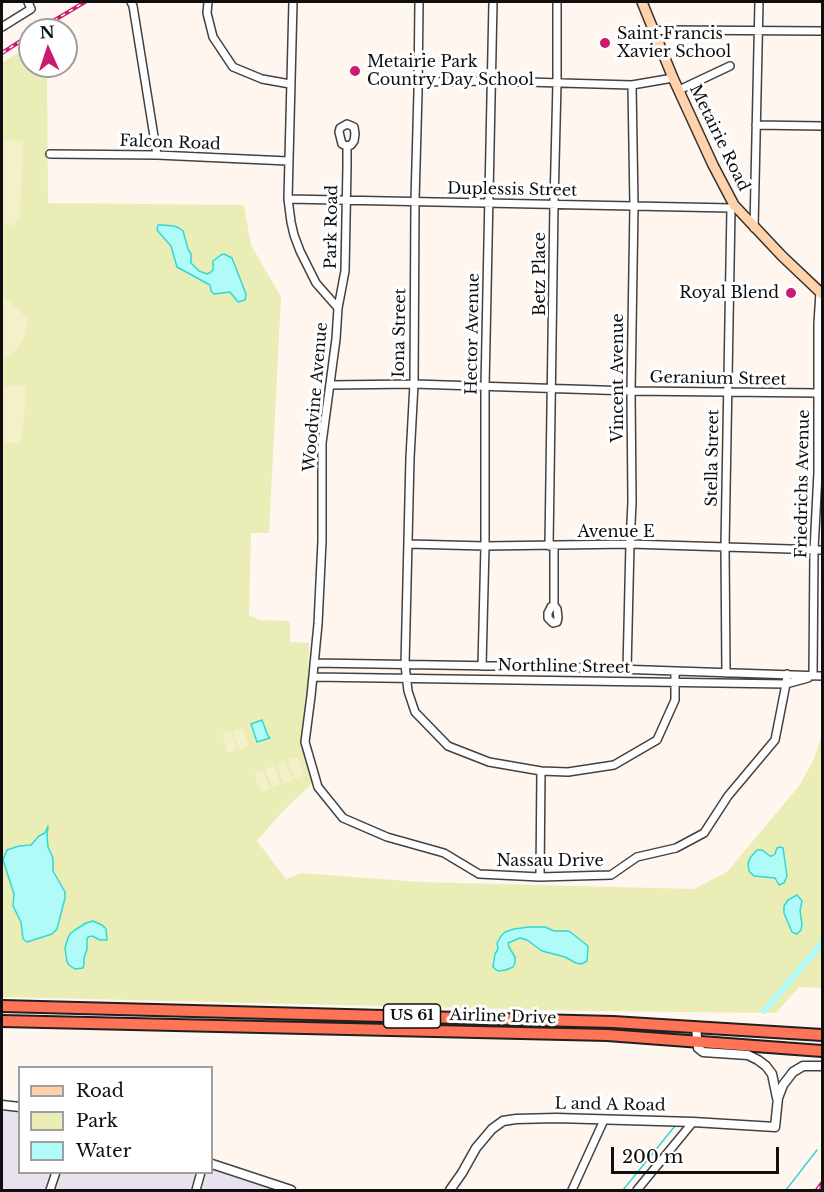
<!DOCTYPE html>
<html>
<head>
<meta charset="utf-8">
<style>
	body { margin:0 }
	#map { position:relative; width:824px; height:1192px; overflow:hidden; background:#fff6f0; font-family:"Libre Baskerville",serif }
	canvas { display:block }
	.frame { position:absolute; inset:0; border:3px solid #0f0f0f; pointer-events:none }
	.legend { position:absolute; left:18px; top:1066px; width:195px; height:108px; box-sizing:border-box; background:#fff; border:2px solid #9f9f9f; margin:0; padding:8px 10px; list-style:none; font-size:18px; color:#0f0f0f }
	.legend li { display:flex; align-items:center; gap:12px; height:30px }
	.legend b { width:30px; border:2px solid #9f9f9f }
	.north { position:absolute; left:18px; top:18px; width:60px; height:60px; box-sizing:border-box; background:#fff; border:2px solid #9f9f9f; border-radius:50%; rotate:357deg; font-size:16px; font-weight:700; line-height:24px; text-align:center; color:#0f0f0f }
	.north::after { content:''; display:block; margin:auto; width:21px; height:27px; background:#cb1b6e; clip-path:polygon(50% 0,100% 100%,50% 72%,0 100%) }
	.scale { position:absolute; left:611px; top:1147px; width:168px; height:27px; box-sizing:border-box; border:3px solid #0f0f0f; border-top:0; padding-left:8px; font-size:18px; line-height:21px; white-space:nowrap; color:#0f0f0f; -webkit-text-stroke:4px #fff; paint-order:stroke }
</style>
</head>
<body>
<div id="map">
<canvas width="824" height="1192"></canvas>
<div class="frame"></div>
<ul class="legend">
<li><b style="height:8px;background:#ffd2ab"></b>Road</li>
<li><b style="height:16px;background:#eaedb6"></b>Park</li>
<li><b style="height:16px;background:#b0fbf7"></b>Water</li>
</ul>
<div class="north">N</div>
<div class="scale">200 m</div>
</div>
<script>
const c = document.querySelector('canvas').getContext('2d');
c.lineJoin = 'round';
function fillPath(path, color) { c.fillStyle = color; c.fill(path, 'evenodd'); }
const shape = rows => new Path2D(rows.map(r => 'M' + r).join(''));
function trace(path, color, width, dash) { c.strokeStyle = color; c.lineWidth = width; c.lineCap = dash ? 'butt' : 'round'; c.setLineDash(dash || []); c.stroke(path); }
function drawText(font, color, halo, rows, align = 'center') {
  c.font = font + ' "Libre Baskerville",serif'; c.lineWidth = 6; c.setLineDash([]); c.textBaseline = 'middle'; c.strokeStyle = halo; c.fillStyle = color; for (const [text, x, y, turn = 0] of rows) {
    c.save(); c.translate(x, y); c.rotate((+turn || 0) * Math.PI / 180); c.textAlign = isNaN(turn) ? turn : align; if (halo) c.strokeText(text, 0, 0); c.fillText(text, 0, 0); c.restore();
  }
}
fillPath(shape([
	[2,1100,19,1102,20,1172,212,1172,212,1160,287,1185,298,1190,2,1190]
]), '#e8e2ee');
fillPath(shape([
	[30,45,30,66,47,66,48,203,244,205,251,245,281,297,269,533,251,533,249,615,259,620,290,621,290,642,309,643,308,684,301,734,305,759,314,782,282,812,257,841,286,879,301,873,420,882,694,889,727,872,799,786,814,759,822,734,822,988,799,987,776,1013,594,1011,2,997,2,63]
]), '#eaedb6');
fillPath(shape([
	[5,140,23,141,20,219,13,225,2,225,2,141],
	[2,294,28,319,25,336,17,350,2,360],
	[8,386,27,386,21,444,2,442,2,388],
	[242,728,249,746,240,750,233,731],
	[231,731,237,750,228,753,222,735],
	[297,757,304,775,295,779,288,760],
	[285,761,293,780,284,783,277,765],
	[274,766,281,784,273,788,265,769],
	[263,770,270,789,261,792,254,774]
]), '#f4f0c9');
const water = shape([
	[158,225,162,225,174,226,179,228,183,231,188,249,191,254,191,263,199,271,207,274,211,272,213,270,213,261,221,255,224,254,232,258,246,294,245,300,238,302,230,292,214,294,211,291,210,285,177,267,171,246,157,230,158,225],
	[262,720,268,736,270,738,257,742,251,724,262,720],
	[48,826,47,837,48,847,53,858,53,871,65,892,65,898,57,929,52,934,27,942,23,939,21,922,13,906,14,894,3,860,7,850,19,846,31,845,39,836,45,833,48,826],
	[780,847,783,848,787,876,784,883,779,885,775,878,754,876,749,871,748,864,750,858,757,850,762,850,770,856,772,856,775,854,777,848,780,847],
	[797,895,802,901,800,910,802,925,801,930,797,934,792,932,784,913,784,906,788,900,797,895],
	[93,921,102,925,106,929,107,940,100,940,92,936,88,937,87,939,87,949,84,958,84,964,83,968,75,969,69,965,67,962,65,948,68,938,70,934,75,930,86,923,93,921],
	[529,927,545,927,554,931,569,931,588,946,587,961,581,964,576,963,565,957,542,951,527,940,520,938,508,943,509,947,515,957,515,963,513,967,506,970,498,971,493,967,495,954,498,949,497,943,501,936,505,932,514,929,529,927]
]);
fillPath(water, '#b0fbf7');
trace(water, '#31d8d4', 1.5);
trace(shape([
	[623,1190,675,1126],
	[786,1190,817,1150]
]), '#31d8d4', 1.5);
trace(shape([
	[764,1011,822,943]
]), '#b0fbf7', 6);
const minor = shape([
	[131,2,133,6,157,155],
	[208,2,207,13,213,37,233,67,262,79,290,84],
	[293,2,288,199,291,222,294,235,300,251,316,283,338,308,336,339,322,443,322,541,318,624,311,696,305,742,318,787,343,818,387,837,444,853,479,874,540,877,611,875,637,857,676,848,704,833,728,796,775,740,786,684,787,674],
	[419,2,418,92,415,201,414,384,410,458,405,665,408,691,415,712,448,746,489,762,541,771,568,772,614,765,657,740,675,700,675,671],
	[2,27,31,9,28,2],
	[654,31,667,30,822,31],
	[418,82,491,81,632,85,673,78],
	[679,90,730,66],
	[756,125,822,126],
	[50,154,157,155,288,161],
	[288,199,731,208,732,206],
	[754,228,759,2],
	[338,308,345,271,347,167,347,146,342,144,339,132,340,128,347,124,354,127,355,134,354,141,351,145,347,146],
	[330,385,414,384,631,391,818,393],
	[409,544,485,546,630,544,822,550],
	[549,546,554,204,557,83,557,2],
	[554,546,554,605,551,607,548,613,548,618,553,623,557,622,558,618,557,609,554,605],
	[314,663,559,667,822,676],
	[482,666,485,546,485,387,493,2],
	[627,670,630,544,632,502,631,391,634,206,632,85],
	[726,673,725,547,731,208],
	[813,676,814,550,818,473,818,324,820,292],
	[313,677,786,684,808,678],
	[540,877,541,771],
	[50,1190,56,1172],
	[196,1190,201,1172],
	[572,1190,604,1120],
	[637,1190,693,1122]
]);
const tertiary = shape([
	[696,1027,698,1048,703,1052,748,1055,758,1060,766,1066,772,1074,777,1098],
	[2,1105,20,1107],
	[212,1164,291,1190],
	[450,1190,462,1173,476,1148,492,1129,503,1121,516,1119,556,1118,693,1122,775,1127,778,1098,783,1085,793,1072,803,1066,822,1066]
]);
const secondary = shape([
	[642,2,673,78,713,165,734,205,782,256,822,294]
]);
const trunk = shape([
	[2,1006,613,1022,822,1035],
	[2,1021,607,1035,822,1051]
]);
trace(minor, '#424242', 10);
trace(tertiary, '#424242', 11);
trace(secondary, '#313131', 12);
trace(trunk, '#202020', 14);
trace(minor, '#fff', 7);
trace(tertiary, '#fff', 8);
trace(secondary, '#ffd2ab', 9);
trace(trunk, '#ff7457', 10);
const rail = shape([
	[38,30,85,2],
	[2,53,30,35],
	[817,1190,822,1183]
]);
trace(rail, '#cb1b6e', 4);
trace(rail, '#fff', 1.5, [4.5]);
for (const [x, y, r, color] of [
	[605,43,6,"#cb1b6e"],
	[355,71,6,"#cb1b6e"],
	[791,293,6,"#cb1b6e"]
]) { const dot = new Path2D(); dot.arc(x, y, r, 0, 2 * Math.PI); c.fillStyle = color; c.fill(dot); trace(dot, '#fff', 2); }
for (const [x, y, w] of [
	[412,1016,57]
]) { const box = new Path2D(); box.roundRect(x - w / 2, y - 12, w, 24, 4.5); c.fillStyle = '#fff'; c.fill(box); trace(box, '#0f0f0f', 1.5); }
drawText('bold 15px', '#0f0f0f', null, [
	["US 61",412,1016]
]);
drawText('16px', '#0f0f0f', '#fff', [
	["Saint Francis",617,34],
	["Xavier School",617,52],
	["Metairie Park",367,62],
	["Country Day School",367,80],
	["Royal Blend",779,293,"right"]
], 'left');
drawText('16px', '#0f0f0f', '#fff', [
	["Metairie Road",719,138,64],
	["Falcon Road",170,143,2],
	["Duplessis Street",512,190,1],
	["Park Road",332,227,-89],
	["Betz Place",540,274,-90],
	["Iona Street",400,333,-89],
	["Hector Avenue",473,334,-89],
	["Vincent Avenue",618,378,-90],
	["Geranium Street",718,379,1],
	["Woodvine Avenue",316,397,-85],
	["Stella Street",713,458,-89],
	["Friedrichs Avenue",803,484,-89],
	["Avenue E",616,532],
	["Northline Street",564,667,1],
	["Nassau Drive",550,861],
	["Airline Drive",503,1017,2],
	["L and A Road",610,1105,1]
]);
</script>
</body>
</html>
